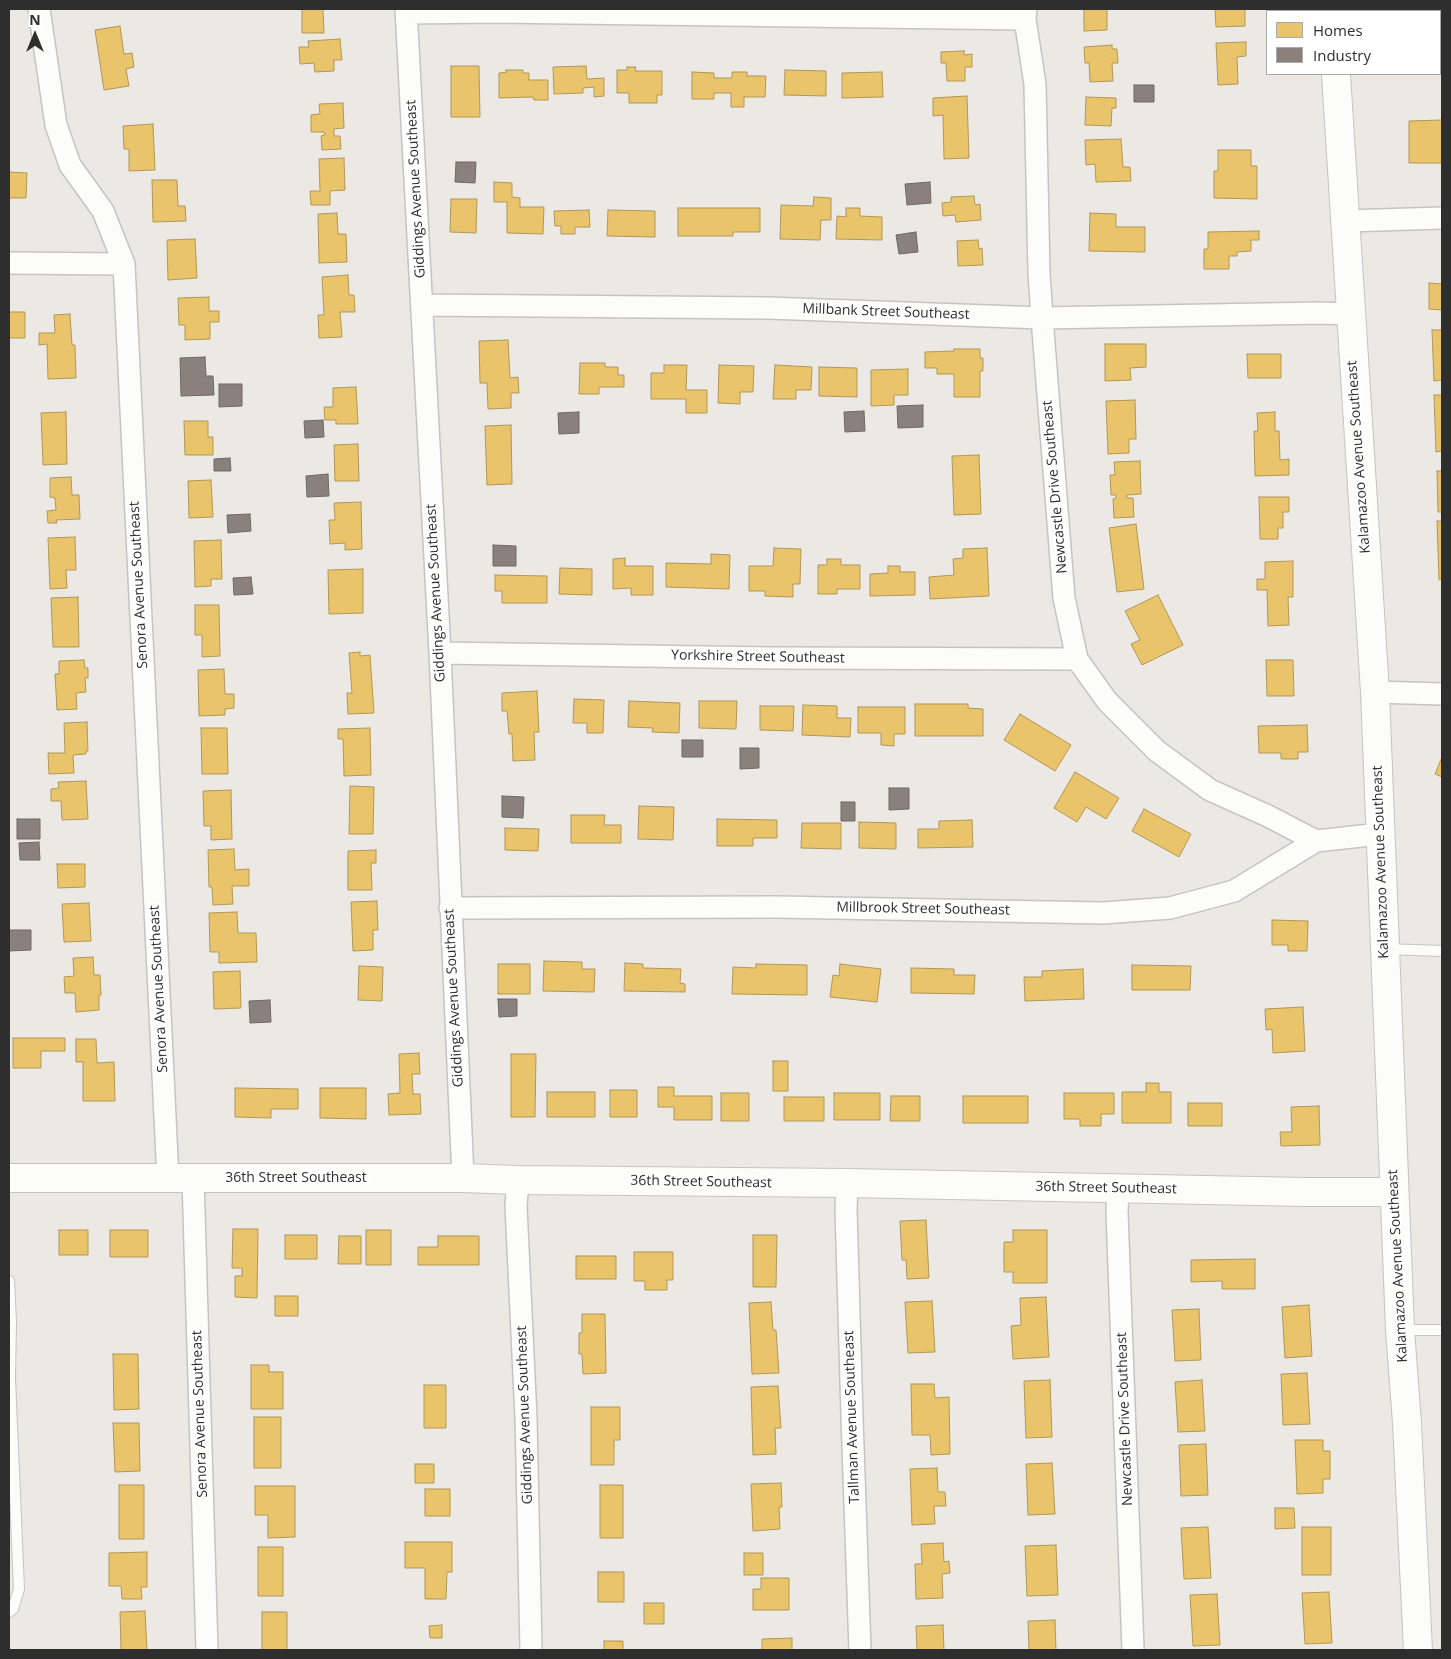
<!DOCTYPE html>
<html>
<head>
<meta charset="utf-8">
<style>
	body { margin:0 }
	#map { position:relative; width:1451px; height:1659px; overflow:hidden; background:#ece8e4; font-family:"Open Sans",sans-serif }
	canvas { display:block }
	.frame { position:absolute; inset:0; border:10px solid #2e2e2e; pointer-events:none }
	.legend { position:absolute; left:1266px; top:10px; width:175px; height:65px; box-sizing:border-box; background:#fff; border:1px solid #ababab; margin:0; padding:6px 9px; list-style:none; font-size:15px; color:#2e2e2e }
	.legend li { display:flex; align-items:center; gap:10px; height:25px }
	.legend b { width:25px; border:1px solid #ababab }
	.north { position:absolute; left:10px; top:10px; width:50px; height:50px; -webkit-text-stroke:4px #fff; paint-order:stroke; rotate:0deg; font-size:14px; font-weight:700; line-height:20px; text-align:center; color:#2e2e2e }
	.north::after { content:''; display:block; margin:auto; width:18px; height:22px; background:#2e2e2e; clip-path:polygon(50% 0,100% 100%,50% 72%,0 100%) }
</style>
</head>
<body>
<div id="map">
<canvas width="1451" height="1659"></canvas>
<div class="frame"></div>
<ul class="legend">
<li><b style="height:14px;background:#e9c46a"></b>Homes</li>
<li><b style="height:14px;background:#8a817c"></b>Industry</li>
</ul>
<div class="north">N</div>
</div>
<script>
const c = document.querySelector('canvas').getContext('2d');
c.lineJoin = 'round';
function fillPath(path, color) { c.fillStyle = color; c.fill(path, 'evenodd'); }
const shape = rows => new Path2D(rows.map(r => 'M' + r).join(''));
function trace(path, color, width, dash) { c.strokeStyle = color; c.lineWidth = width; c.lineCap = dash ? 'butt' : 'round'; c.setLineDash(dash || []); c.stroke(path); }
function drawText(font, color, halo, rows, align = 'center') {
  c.font = font + ' "Open Sans",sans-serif'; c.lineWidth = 5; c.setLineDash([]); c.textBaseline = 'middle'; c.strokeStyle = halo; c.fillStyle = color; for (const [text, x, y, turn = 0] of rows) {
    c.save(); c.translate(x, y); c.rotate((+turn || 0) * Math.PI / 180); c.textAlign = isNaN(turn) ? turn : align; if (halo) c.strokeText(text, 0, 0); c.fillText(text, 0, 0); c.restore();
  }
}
const homes = shape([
	[302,9,323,9,324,33,302,33,302,9],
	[1084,9,1107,9,1107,30,1084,31,1084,9],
	[1215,9,1245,9,1245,26,1216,27,1215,9],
	[120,26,124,54,132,53,134,67,126,69,129,86,104,90,95,30,120,26],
	[340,39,342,60,334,60,334,71,315,72,314,63,300,64,299,47,309,47,308,41,340,39],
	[1246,42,1246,56,1237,57,1238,84,1218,85,1216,43,1246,42],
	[1112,45,1112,49,1117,49,1118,63,1112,63,1113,81,1090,82,1089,63,1085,63,1084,47,1112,45],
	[964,51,964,55,972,54,972,67,965,67,965,81,947,81,946,63,941,63,941,52,964,51],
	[451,66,479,66,480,117,451,117,451,66],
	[586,66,587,79,604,78,604,96,594,97,594,87,583,88,583,93,554,94,553,67,586,66],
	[627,67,636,67,635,71,662,71,662,95,657,95,657,103,629,103,629,93,617,93,617,70,627,70,627,67],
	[506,70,523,70,523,73,529,73,529,80,548,80,548,100,534,100,533,97,499,98,499,73,507,72,506,70],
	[785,70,826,71,826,96,784,95,785,70],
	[692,72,714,73,714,78,732,78,732,72,747,72,747,76,766,76,765,97,744,97,744,107,731,107,731,93,714,93,714,99,692,99,692,72],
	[882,72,883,97,842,98,842,73,882,72],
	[967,96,969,158,944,159,943,115,933,116,933,98,967,96],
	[1086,97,1116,98,1116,108,1112,108,1111,126,1085,125,1086,97],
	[343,103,344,128,334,129,334,136,340,136,341,149,322,150,321,136,325,135,324,132,311,132,311,115,320,114,319,104,343,103],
	[1442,120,1442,163,1409,163,1409,121,1442,120],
	[153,124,155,170,129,171,129,149,124,149,123,126,153,124],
	[1121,139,1123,167,1130,167,1131,181,1096,182,1095,164,1086,165,1085,140,1121,139],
	[1218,150,1251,150,1251,166,1257,166,1257,199,1214,198,1214,171,1218,171,1218,150],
	[344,158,345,190,330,191,330,205,311,205,310,191,320,191,319,159,344,158],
	[9,172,27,173,26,198,9,198,9,172],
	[152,180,177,180,178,206,185,206,186,221,153,222,152,180],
	[494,182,512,183,512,197,520,198,520,207,544,207,543,234,507,233,507,202,494,202,494,182],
	[974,196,975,205,980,204,981,220,956,222,955,215,943,216,942,203,951,202,951,197,974,196],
	[814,197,831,198,831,220,821,220,820,240,780,239,781,205,813,206,814,197],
	[451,199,477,199,476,233,450,232,451,199],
	[678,208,760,208,760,232,733,232,733,236,678,236,678,208],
	[846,208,860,208,860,216,882,217,882,240,836,239,837,216,846,217,846,208],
	[589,210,590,227,575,227,575,234,561,234,561,226,555,226,554,211,589,210],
	[608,210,655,211,655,237,607,236,608,210],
	[337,213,338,234,346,234,347,262,319,263,318,214,337,213],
	[1090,213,1116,214,1116,227,1145,227,1145,252,1089,251,1090,213],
	[1259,231,1259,240,1251,240,1251,251,1237,252,1237,256,1229,256,1229,269,1204,269,1204,249,1208,249,1208,232,1259,231],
	[195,239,197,278,168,280,167,240,195,239],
	[978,240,979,249,982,248,983,265,958,266,957,241,978,240],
	[348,275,349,295,354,295,355,312,340,312,342,337,319,338,318,315,324,315,322,277,348,275],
	[1429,283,1442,284,1442,310,1429,309,1429,283],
	[209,297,209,311,219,311,219,322,210,322,210,339,185,340,185,325,179,325,178,298,209,297],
	[9,312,25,312,25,338,9,338,9,312],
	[70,314,72,345,75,345,76,378,48,379,47,344,39,345,39,333,55,333,54,315,70,314],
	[1432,330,1442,330,1442,380,1434,381,1432,330],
	[508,340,510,378,518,377,519,393,511,393,511,408,488,409,487,383,480,383,479,341,508,340],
	[1105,344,1146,344,1146,367,1130,368,1131,380,1105,381,1105,344],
	[954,349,980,349,980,358,983,358,983,371,980,371,980,397,954,397,954,374,937,374,937,368,925,368,925,352,954,351,954,349],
	[1247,354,1281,354,1281,378,1248,378,1247,354],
	[580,363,605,363,605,367,618,367,618,375,624,375,624,387,599,387,599,394,579,394,580,363],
	[664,365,687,365,686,390,707,390,707,413,686,413,686,399,651,399,651,373,664,373,664,365],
	[719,365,754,366,753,392,740,392,740,404,718,403,719,365],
	[775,365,812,367,811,390,796,390,796,399,773,399,775,365],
	[819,367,857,368,857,397,819,396,819,367],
	[908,369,908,395,894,395,894,405,871,406,871,370,908,369],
	[356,387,358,424,336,424,336,420,325,420,324,407,333,407,333,388,356,387],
	[1434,395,1442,395,1442,451,1436,452,1434,395],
	[1135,400,1136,439,1129,439,1129,453,1108,454,1106,401,1135,400],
	[66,412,67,464,43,465,41,413,66,412],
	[1275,412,1275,431,1279,431,1280,460,1289,459,1289,475,1255,476,1254,431,1258,431,1257,413,1275,412],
	[184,421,208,421,208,437,213,437,213,455,185,455,184,421],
	[511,425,512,484,487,485,485,426,511,425],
	[358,444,359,481,335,481,334,445,358,444],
	[979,455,981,514,954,515,952,456,979,455],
	[1140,461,1141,494,1127,495,1127,498,1133,498,1134,517,1114,518,1113,499,1116,498,1116,495,1111,495,1110,475,1115,475,1114,462,1140,461],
	[1437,471,1442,471,1442,512,1438,512,1437,471],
	[71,477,72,495,79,495,80,519,56,520,57,523,48,523,47,511,56,510,55,498,50,497,50,478,71,477],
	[211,480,213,517,189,518,188,481,211,480],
	[1259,497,1289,497,1289,512,1283,512,1283,528,1278,528,1278,539,1260,539,1259,497],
	[361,502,362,549,345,550,345,543,330,544,329,520,335,520,334,503,361,502],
	[1437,521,1442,521,1442,579,1439,580,1437,521],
	[1136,524,1144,589,1117,592,1109,528,1136,524],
	[75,537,76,570,66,570,67,588,50,589,48,538,75,537],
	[221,540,222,579,211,579,211,586,195,587,194,541,221,540],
	[774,548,801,549,800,584,793,584,793,597,765,596,765,591,749,591,749,566,773,566,774,548],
	[987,548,989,596,930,599,929,577,954,575,953,559,963,558,963,549,987,548],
	[711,554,730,555,729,589,666,587,666,563,711,564,711,554],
	[625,558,625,566,653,566,653,595,631,595,631,588,613,589,613,559,625,558],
	[827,559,841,559,841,565,860,565,860,589,837,589,837,594,818,594,818,565,827,565,827,559],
	[1293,561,1293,597,1288,597,1289,625,1268,626,1267,590,1257,590,1257,579,1265,579,1265,562,1293,561],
	[888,566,900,566,900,572,915,572,915,595,870,596,870,574,888,573,888,566],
	[560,568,592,569,592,595,559,594,560,568],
	[363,569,363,613,329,614,328,570,363,569],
	[495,575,547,576,547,603,502,603,502,591,495,591,495,575],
	[1158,595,1183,645,1142,665,1131,644,1140,640,1125,611,1158,595],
	[78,597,79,647,53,647,51,598,78,597],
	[195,605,219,605,220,656,202,657,202,635,195,635,195,605],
	[360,652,360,656,370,655,374,713,348,714,347,693,352,693,349,653,360,652],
	[84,660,85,668,88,668,88,678,85,678,86,692,76,693,77,709,57,710,55,674,59,674,59,661,84,660],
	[1266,660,1293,660,1294,696,1267,696,1266,660],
	[224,669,225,694,234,694,234,708,225,709,225,715,199,716,198,670,224,669],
	[537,691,539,732,534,732,535,760,513,761,512,734,509,734,507,711,502,711,502,693,537,691],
	[574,699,604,700,603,733,587,733,587,723,573,723,574,699],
	[629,701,680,703,679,733,652,732,653,728,628,727,629,701],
	[699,701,737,701,736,729,699,728,699,701],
	[915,704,968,704,968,708,983,709,983,736,915,736,915,704],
	[803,705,837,706,837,718,851,718,850,737,802,735,803,705],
	[760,706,794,706,793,731,760,730,760,706],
	[858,707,905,707,905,734,894,734,894,746,881,745,881,733,858,733,858,707],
	[1020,714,1071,745,1055,771,1004,740,1020,714],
	[87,722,88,751,86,751,86,754,73,755,74,773,49,774,48,753,65,753,64,723,87,722],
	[1307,725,1308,752,1298,752,1298,759,1281,759,1281,753,1259,753,1258,726,1307,725],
	[201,728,227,728,228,774,202,774,201,728],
	[370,728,371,775,344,776,343,739,338,739,338,729,370,728],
	[1442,757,1442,777,1435,774,1442,757],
	[1075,772,1119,798,1106,819,1086,807,1077,822,1054,808,1075,772],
	[86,781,88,819,62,820,61,801,51,801,51,789,59,788,58,782,86,781],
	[350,786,374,787,373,834,349,834,350,786],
	[231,790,232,839,211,840,211,826,204,826,203,791,231,790],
	[639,806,674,807,673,840,638,839,639,806],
	[1144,809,1191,834,1179,857,1132,831,1144,809],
	[571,815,605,815,604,825,621,825,621,843,571,843,571,815],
	[717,819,777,820,777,838,753,838,753,846,717,846,717,819],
	[972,820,973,847,918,848,918,829,939,829,939,821,972,820],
	[859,822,896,823,896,849,859,848,859,822],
	[802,823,841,823,841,849,801,848,802,823],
	[505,828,539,829,538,851,505,850,505,828],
	[234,849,235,870,249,869,249,886,232,886,233,904,213,905,212,887,209,887,208,850,234,849],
	[376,850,376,863,371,863,372,890,348,890,348,851,376,850],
	[57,864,85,864,85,887,58,888,57,864],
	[377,901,378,930,373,930,373,950,353,951,351,902,377,901],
	[89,903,91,941,64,942,62,904,89,903],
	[237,912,238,933,256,933,257,962,219,963,219,952,210,952,209,913,237,912],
	[1272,920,1308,921,1307,951,1288,951,1288,945,1272,945,1272,920],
	[93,957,94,975,100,975,101,995,99,995,99,1010,76,1012,75,993,65,993,64,977,74,976,73,958,93,957],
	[544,961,582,962,582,969,595,969,594,992,543,991,544,961],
	[625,963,643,964,643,968,681,969,680,983,685,984,685,992,624,991,625,963],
	[498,964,530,964,530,994,498,994,498,964],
	[756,964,807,965,807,995,732,994,733,967,756,968,756,964],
	[840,964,881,969,877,1002,830,997,833,975,839,976,840,964],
	[1132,965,1191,966,1190,990,1132,990,1132,965],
	[359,966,383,967,382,1001,358,1000,359,966],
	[911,968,954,969,954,975,975,975,974,994,911,993,911,968],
	[1083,969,1084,999,1025,1001,1024,977,1042,977,1042,971,1083,969],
	[240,971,241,1008,214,1009,213,972,240,971],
	[1303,1007,1305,1051,1273,1053,1272,1029,1266,1030,1265,1009,1303,1007],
	[13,1038,65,1038,65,1051,41,1051,41,1068,13,1068,13,1038],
	[76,1039,96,1039,97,1063,114,1062,115,1101,83,1101,83,1062,76,1062,76,1039],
	[419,1053,420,1074,412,1074,413,1094,420,1094,421,1114,389,1115,388,1094,400,1093,399,1054,419,1053],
	[511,1054,536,1054,535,1117,511,1117,511,1054],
	[773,1061,788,1061,788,1091,773,1091,773,1061],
	[1146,1083,1159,1083,1159,1092,1171,1092,1171,1123,1122,1123,1122,1092,1146,1092,1146,1083],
	[658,1087,674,1087,674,1096,712,1096,712,1120,674,1120,674,1107,658,1107,658,1087],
	[235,1088,298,1089,298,1109,271,1109,271,1118,235,1117,235,1088],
	[320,1088,366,1088,366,1119,320,1118,320,1088],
	[610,1090,637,1090,637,1117,610,1117,610,1090],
	[547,1092,595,1092,595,1117,547,1117,547,1092],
	[721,1093,749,1093,749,1121,721,1121,721,1093],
	[834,1093,880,1093,880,1120,834,1120,834,1093],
	[1064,1093,1114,1093,1114,1114,1101,1114,1101,1126,1080,1126,1080,1119,1064,1119,1064,1093],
	[891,1096,920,1096,920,1121,890,1121,891,1096],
	[963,1096,1028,1096,1028,1123,963,1123,963,1096],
	[784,1097,824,1097,824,1121,784,1121,784,1097],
	[1188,1103,1222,1103,1222,1126,1188,1126,1188,1103],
	[1319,1106,1320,1145,1281,1146,1280,1132,1292,1132,1291,1107,1319,1106],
	[926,1220,929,1278,907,1279,906,1260,902,1260,900,1221,926,1220],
	[233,1229,258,1229,257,1298,235,1297,235,1276,242,1276,242,1268,232,1268,233,1229],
	[59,1230,88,1230,88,1255,59,1255,59,1230],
	[110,1230,148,1230,148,1257,110,1257,110,1230],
	[366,1230,391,1230,391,1265,366,1265,366,1230],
	[1013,1230,1047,1230,1047,1283,1013,1283,1013,1272,1004,1272,1004,1242,1013,1242,1013,1230],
	[285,1235,317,1235,317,1259,285,1259,285,1235],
	[753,1235,777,1235,776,1287,753,1287,753,1235],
	[339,1236,361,1236,361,1264,338,1264,339,1236],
	[438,1236,479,1236,479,1265,418,1265,418,1247,438,1247,438,1236],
	[634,1252,673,1252,673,1280,667,1280,667,1290,645,1290,645,1281,634,1281,634,1252],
	[576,1256,616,1256,616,1279,576,1279,576,1256],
	[1255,1259,1255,1289,1222,1289,1222,1281,1191,1282,1191,1260,1255,1259],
	[275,1296,298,1296,298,1316,275,1316,275,1296],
	[1046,1297,1049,1357,1013,1359,1011,1326,1021,1325,1020,1298,1046,1297],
	[932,1301,935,1352,908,1353,905,1302,932,1301],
	[771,1302,773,1330,776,1330,779,1373,752,1374,749,1303,771,1302],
	[1309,1305,1312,1356,1285,1358,1282,1307,1309,1305],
	[1199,1309,1201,1360,1175,1361,1172,1310,1199,1309],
	[582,1314,605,1314,606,1373,583,1374,582,1354,579,1354,579,1333,582,1333,582,1314],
	[113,1354,138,1354,139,1409,114,1410,113,1354],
	[251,1365,269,1365,269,1372,283,1372,283,1409,251,1409,251,1365],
	[1307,1373,1310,1424,1283,1425,1281,1374,1307,1373],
	[1050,1380,1052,1437,1026,1438,1024,1381,1050,1380],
	[1202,1380,1205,1431,1178,1432,1175,1382,1202,1380],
	[911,1384,934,1384,935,1398,949,1397,950,1454,931,1455,930,1435,912,1435,911,1384],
	[424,1385,446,1385,446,1428,424,1428,424,1385],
	[778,1386,781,1428,775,1428,776,1454,753,1455,751,1387,778,1386],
	[591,1407,620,1407,620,1440,614,1440,614,1465,591,1465,591,1407],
	[254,1417,281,1417,281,1468,254,1468,254,1417],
	[113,1423,139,1423,140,1471,115,1472,113,1423],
	[1295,1440,1323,1440,1323,1451,1330,1451,1330,1479,1323,1479,1323,1493,1297,1494,1295,1440],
	[1206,1444,1208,1495,1181,1496,1179,1445,1206,1444],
	[1052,1463,1055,1514,1028,1515,1026,1464,1052,1463],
	[415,1464,434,1464,434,1483,415,1483,415,1464],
	[937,1468,938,1492,945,1492,946,1506,934,1506,935,1524,912,1525,910,1469,937,1468],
	[781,1483,782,1507,779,1507,780,1529,753,1531,751,1484,781,1483],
	[119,1485,144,1485,144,1539,119,1539,119,1485],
	[600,1485,623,1485,623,1538,600,1538,600,1485],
	[255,1486,295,1486,295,1537,268,1538,268,1515,255,1515,255,1486],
	[425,1489,450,1489,450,1516,425,1516,425,1489],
	[1275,1508,1294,1508,1295,1528,1275,1529,1275,1508],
	[1208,1527,1211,1578,1184,1579,1181,1528,1208,1527],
	[1302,1527,1331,1527,1331,1575,1302,1575,1302,1527],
	[405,1542,452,1542,452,1572,447,1572,446,1599,425,1599,425,1568,405,1568,405,1542],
	[943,1543,944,1562,949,1561,950,1573,942,1574,943,1598,916,1599,915,1564,922,1564,921,1544,943,1543],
	[1056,1545,1058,1595,1027,1596,1025,1546,1056,1545],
	[258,1547,283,1547,283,1596,258,1596,258,1547],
	[147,1552,147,1587,141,1587,142,1599,122,1599,121,1586,109,1586,109,1553,147,1552],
	[744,1553,763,1553,763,1575,744,1575,744,1553],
	[598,1572,624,1572,624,1602,598,1602,598,1572],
	[761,1578,789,1578,789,1610,753,1610,753,1589,761,1589,761,1578],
	[1329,1592,1332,1643,1305,1644,1302,1593,1329,1592],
	[1217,1594,1220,1645,1193,1646,1190,1595,1217,1594],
	[644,1603,664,1603,664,1624,644,1624,644,1603],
	[145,1611,147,1650,121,1650,120,1612,145,1611],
	[262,1612,287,1612,287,1650,262,1650,262,1612],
	[1055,1620,1056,1650,1029,1650,1028,1621,1055,1620],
	[442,1625,442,1638,430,1638,429,1626,442,1625],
	[943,1625,944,1650,917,1650,916,1626,943,1625],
	[792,1638,792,1650,762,1650,762,1639,792,1638],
	[604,1641,623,1641,623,1650,604,1650,604,1641]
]);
fillPath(homes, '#e9c46a');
trace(homes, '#b19758', 1);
const industry = shape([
	[1134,85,1154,85,1154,102,1134,102,1134,85],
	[456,162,476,162,475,183,455,182,456,162],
	[930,182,931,203,907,205,905,184,930,182],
	[916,232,918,252,899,254,896,235,916,232],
	[205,357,206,376,213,376,214,395,181,396,180,358,205,357],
	[219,384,242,384,242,406,219,407,219,384],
	[923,405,923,427,898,428,897,406,923,405],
	[864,411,865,431,845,432,844,412,864,411],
	[579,412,579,433,559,434,558,413,579,412],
	[323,420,324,437,305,438,304,421,323,420],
	[230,458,231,471,214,471,214,459,230,458],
	[328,474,329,496,307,497,306,476,328,474],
	[250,514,251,531,228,533,227,515,250,514],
	[493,545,516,546,516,566,493,566,493,545],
	[251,577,253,594,234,595,233,578,251,577],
	[682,740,703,740,703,757,682,757,682,740],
	[740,748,759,748,759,768,740,769,740,748],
	[889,788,909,788,909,809,889,810,889,788],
	[502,796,524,797,523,818,502,817,502,796],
	[841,802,855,802,855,821,841,821,841,802],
	[17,819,40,819,40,839,17,839,17,819],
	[39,842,40,860,20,860,19,843,39,842],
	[9,930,31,930,31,950,9,951,9,930],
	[498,999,517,999,517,1016,499,1017,498,999],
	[270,1000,271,1022,250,1023,249,1001,270,1000]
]);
fillPath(industry, '#8a817c');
trace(industry, '#6e6865', 1);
const lane = shape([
	[1385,949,1442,951],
	[9,1281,11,1322,10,1378,19,1589,13,1609,9,1612],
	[1401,1330,1442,1330]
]);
const street = shape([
	[39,9,56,125,70,165,103,211,124,264,168,1179],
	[406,9,440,653,463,1178],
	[1026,9,1025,19,1035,84,1039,273,1042,318,1064,598,1077,659,1107,701,1157,751,1210,790,1268,816,1316,841],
	[407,13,495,12,1025,19],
	[1346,221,1442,218],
	[9,263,124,264],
	[422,305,768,308,1042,318,1320,313,1350,314],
	[440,653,773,658,1077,659],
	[1375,692,1442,694],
	[450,908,777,907,1103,913,1170,908,1234,891,1316,841,1380,834],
	[193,1178,207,1650],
	[518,1180,516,1206,526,1418,531,1650],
	[847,1183,846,1209,852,1417,860,1650],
	[1118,1189,1117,1212,1133,1650]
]);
const secondary = shape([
	[1333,9,1333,11],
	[1336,74,1375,692,1400,1330,1407,1423,1418,1650],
	[9,1178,463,1178,518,1180,847,1183,1307,1192,1394,1192]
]);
trace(lane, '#c5c4c5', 12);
trace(street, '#c5c4c5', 24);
trace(secondary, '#c5c4c5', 30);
trace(lane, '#fcfcfb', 10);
trace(street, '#fcfcfb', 21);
trace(secondary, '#fcfcfb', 28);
drawText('14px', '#2e2e2e', '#fff', [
	["Giddings Avenue Southeast",416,189,-93],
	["Millbank Street Southeast",886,312,2],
	["Kalamazoo Avenue Southeast",1359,457,-94],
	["Newcastle Drive Southeast",1055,487,-95],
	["Senora Avenue Southeast",139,585,-93],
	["Giddings Avenue Southeast",436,593,-93],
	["Yorkshire Street Southeast",758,657,1],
	["Kalamazoo Avenue Southeast",1381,862,-92],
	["Millbrook Street Southeast",923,909,1],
	["Senora Avenue Southeast",159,989,-93],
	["Giddings Avenue Southeast",454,998,-93],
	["36th Street Southeast",296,1178],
	["36th Street Southeast",701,1182,1],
	["36th Street Southeast",1106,1188,1],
	["Kalamazoo Avenue Southeast",1398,1266,-93],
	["Senora Avenue Southeast",200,1414,-92],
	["Giddings Avenue Southeast",525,1415,-92],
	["Tallman Avenue Southeast",852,1417,-92],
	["Newcastle Drive Southeast",1125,1419,-92]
]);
</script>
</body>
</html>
